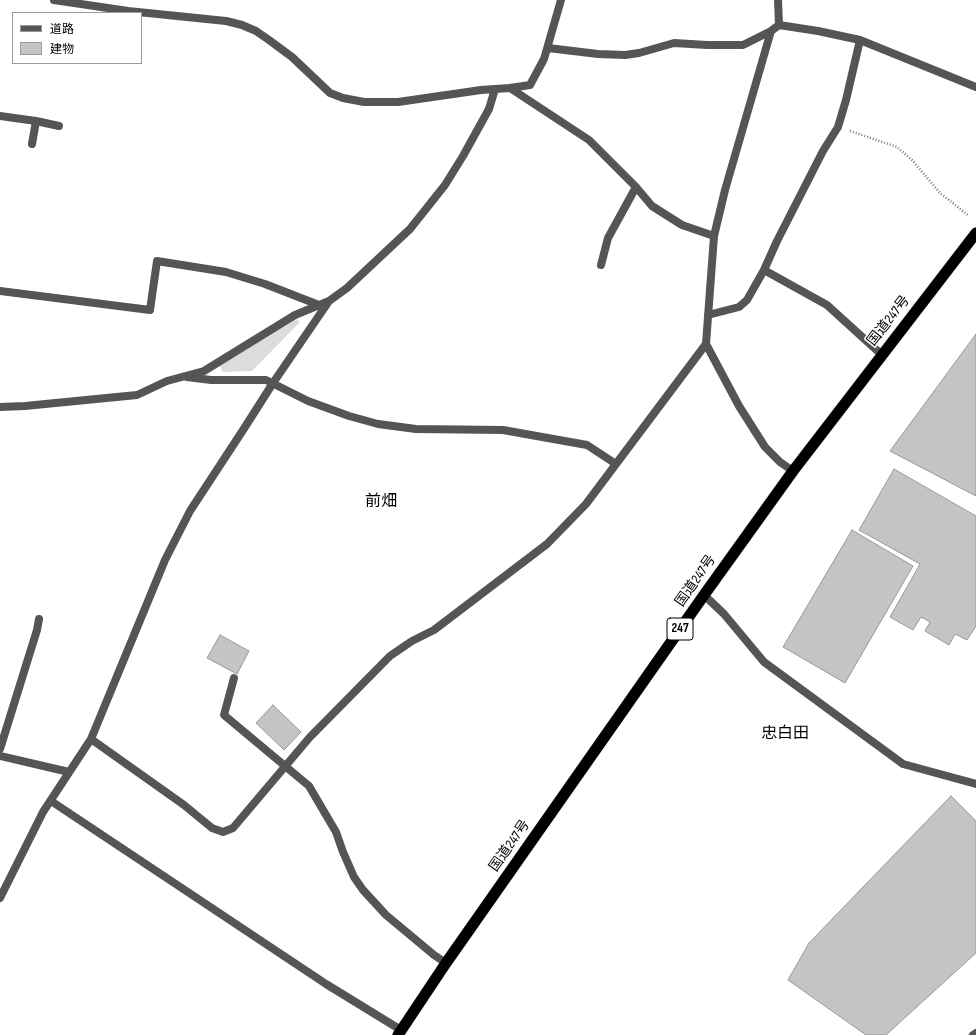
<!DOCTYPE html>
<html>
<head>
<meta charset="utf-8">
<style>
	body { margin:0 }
	#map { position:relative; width:976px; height:1035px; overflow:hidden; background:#fff; font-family:"Sofia Sans Condensed","Noto Sans JP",sans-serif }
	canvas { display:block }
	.legend { position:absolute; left:12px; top:12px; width:130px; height:52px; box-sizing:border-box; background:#fff; border:1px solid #999; margin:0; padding:5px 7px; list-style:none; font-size:12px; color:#000 }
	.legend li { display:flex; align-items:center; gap:8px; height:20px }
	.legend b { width:20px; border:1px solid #999 }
</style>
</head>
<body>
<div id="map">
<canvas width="976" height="1035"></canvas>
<ul class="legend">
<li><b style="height:5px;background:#555"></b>道路</li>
<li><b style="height:11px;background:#c4c4c4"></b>建物</li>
</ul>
</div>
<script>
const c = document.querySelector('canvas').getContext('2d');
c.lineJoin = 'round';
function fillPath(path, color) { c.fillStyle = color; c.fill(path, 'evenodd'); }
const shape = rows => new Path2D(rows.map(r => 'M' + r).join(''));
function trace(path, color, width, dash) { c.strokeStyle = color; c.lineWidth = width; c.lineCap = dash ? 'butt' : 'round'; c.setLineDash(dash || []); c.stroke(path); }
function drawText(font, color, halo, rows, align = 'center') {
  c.font = font + ' "Sofia Sans Condensed","Noto Sans JP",sans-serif'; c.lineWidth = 3; c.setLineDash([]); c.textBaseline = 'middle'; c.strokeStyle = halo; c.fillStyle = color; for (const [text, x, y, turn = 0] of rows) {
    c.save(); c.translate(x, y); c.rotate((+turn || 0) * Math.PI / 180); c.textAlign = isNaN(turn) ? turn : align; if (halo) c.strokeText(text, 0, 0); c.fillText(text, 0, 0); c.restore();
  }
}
fillPath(shape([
	[297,319,300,322,252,371,223,372,220,366]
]), '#dcdcdc');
const building = shape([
	[976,334,976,496,890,451,976,334],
	[894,469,976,516,976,626,967,640,955,634,949,645,925,631,930,622,921,617,913,630,890,617,920,564,859,530,894,469],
	[852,530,913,566,845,683,783,647,852,530],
	[220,635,249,651,237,674,207,658,220,635],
	[273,705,301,732,284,750,256,723,273,705],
	[951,796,976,821,976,953,886,1035,866,1035,788,980,809,943,951,796]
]);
fillPath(building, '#c4c4c4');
trace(building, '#999', 1);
const trunk = shape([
	[398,1035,446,963,704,595,793,471,976,233]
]);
trace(trunk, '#dbdbdb', 12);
trace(shape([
	[850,131,897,147,912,160,940,193,969,216]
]), '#777', 2.5, [1, 2]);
trace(shape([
	[234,678,224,715,309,786,336,832,343,852,354,877,363,890,386,915,434,955,446,963]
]), '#555', 8);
trace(shape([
	[54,0,128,11,226,21,242,25,256,31,269,40,292,57,330,93,343,98,364,102,398,102,481,90,510,88,530,85,544,59,561,0],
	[779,25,818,31,860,40,976,87],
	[548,48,598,54,625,55,639,53,674,43,707,45,743,45,771,31,779,25,778,0],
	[510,88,589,140,636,187,652,206,682,225,714,236],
	[0,116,36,121,59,126],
	[32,144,36,121],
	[601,265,608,238,636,187],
	[764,270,827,305,882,355],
	[0,291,150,310,157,261,226,272,265,284,319,305],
	[708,315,739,307,747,300,764,270,777,241,823,151,838,127,846,100,860,40],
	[706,344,739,406,765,447,780,462,793,471],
	[187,377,211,380,266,380,308,401,349,416,378,424,416,429,503,430,587,445,616,464],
	[0,407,25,406,137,395,167,381,204,371,295,315,329,301,347,288,410,229,445,185,463,156,489,109,495,89],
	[704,595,724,614,764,662,903,764,976,784],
	[91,739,184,805,212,828,223,832,233,828,310,737,390,656,412,641,434,630,547,544,586,504,706,344,714,236,725,190,771,31],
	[0,749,37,630,39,619],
	[0,756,69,772],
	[51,801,326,984,401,1030],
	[0,898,43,812,91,739,165,560,190,511,245,427,273,383,329,301]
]), '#555', 8);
trace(shape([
	[973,1035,976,1033]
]), '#555', 8);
trace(trunk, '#000', 11);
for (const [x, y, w] of [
	[680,629,26]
]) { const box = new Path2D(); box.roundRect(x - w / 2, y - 11, w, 22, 3); c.fillStyle = '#fff'; c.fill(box); trace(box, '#000', 1); }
drawText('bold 13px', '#000', null, [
	["247",680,629]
]);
drawText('14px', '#000', '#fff', [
	["国道247号",889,321,-52],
	["国道247号",696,581,-55],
	["国道247号",510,846,-55]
]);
drawText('16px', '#000', '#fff', [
	["前畑",381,502],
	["忠白田",785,734]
]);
</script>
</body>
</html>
